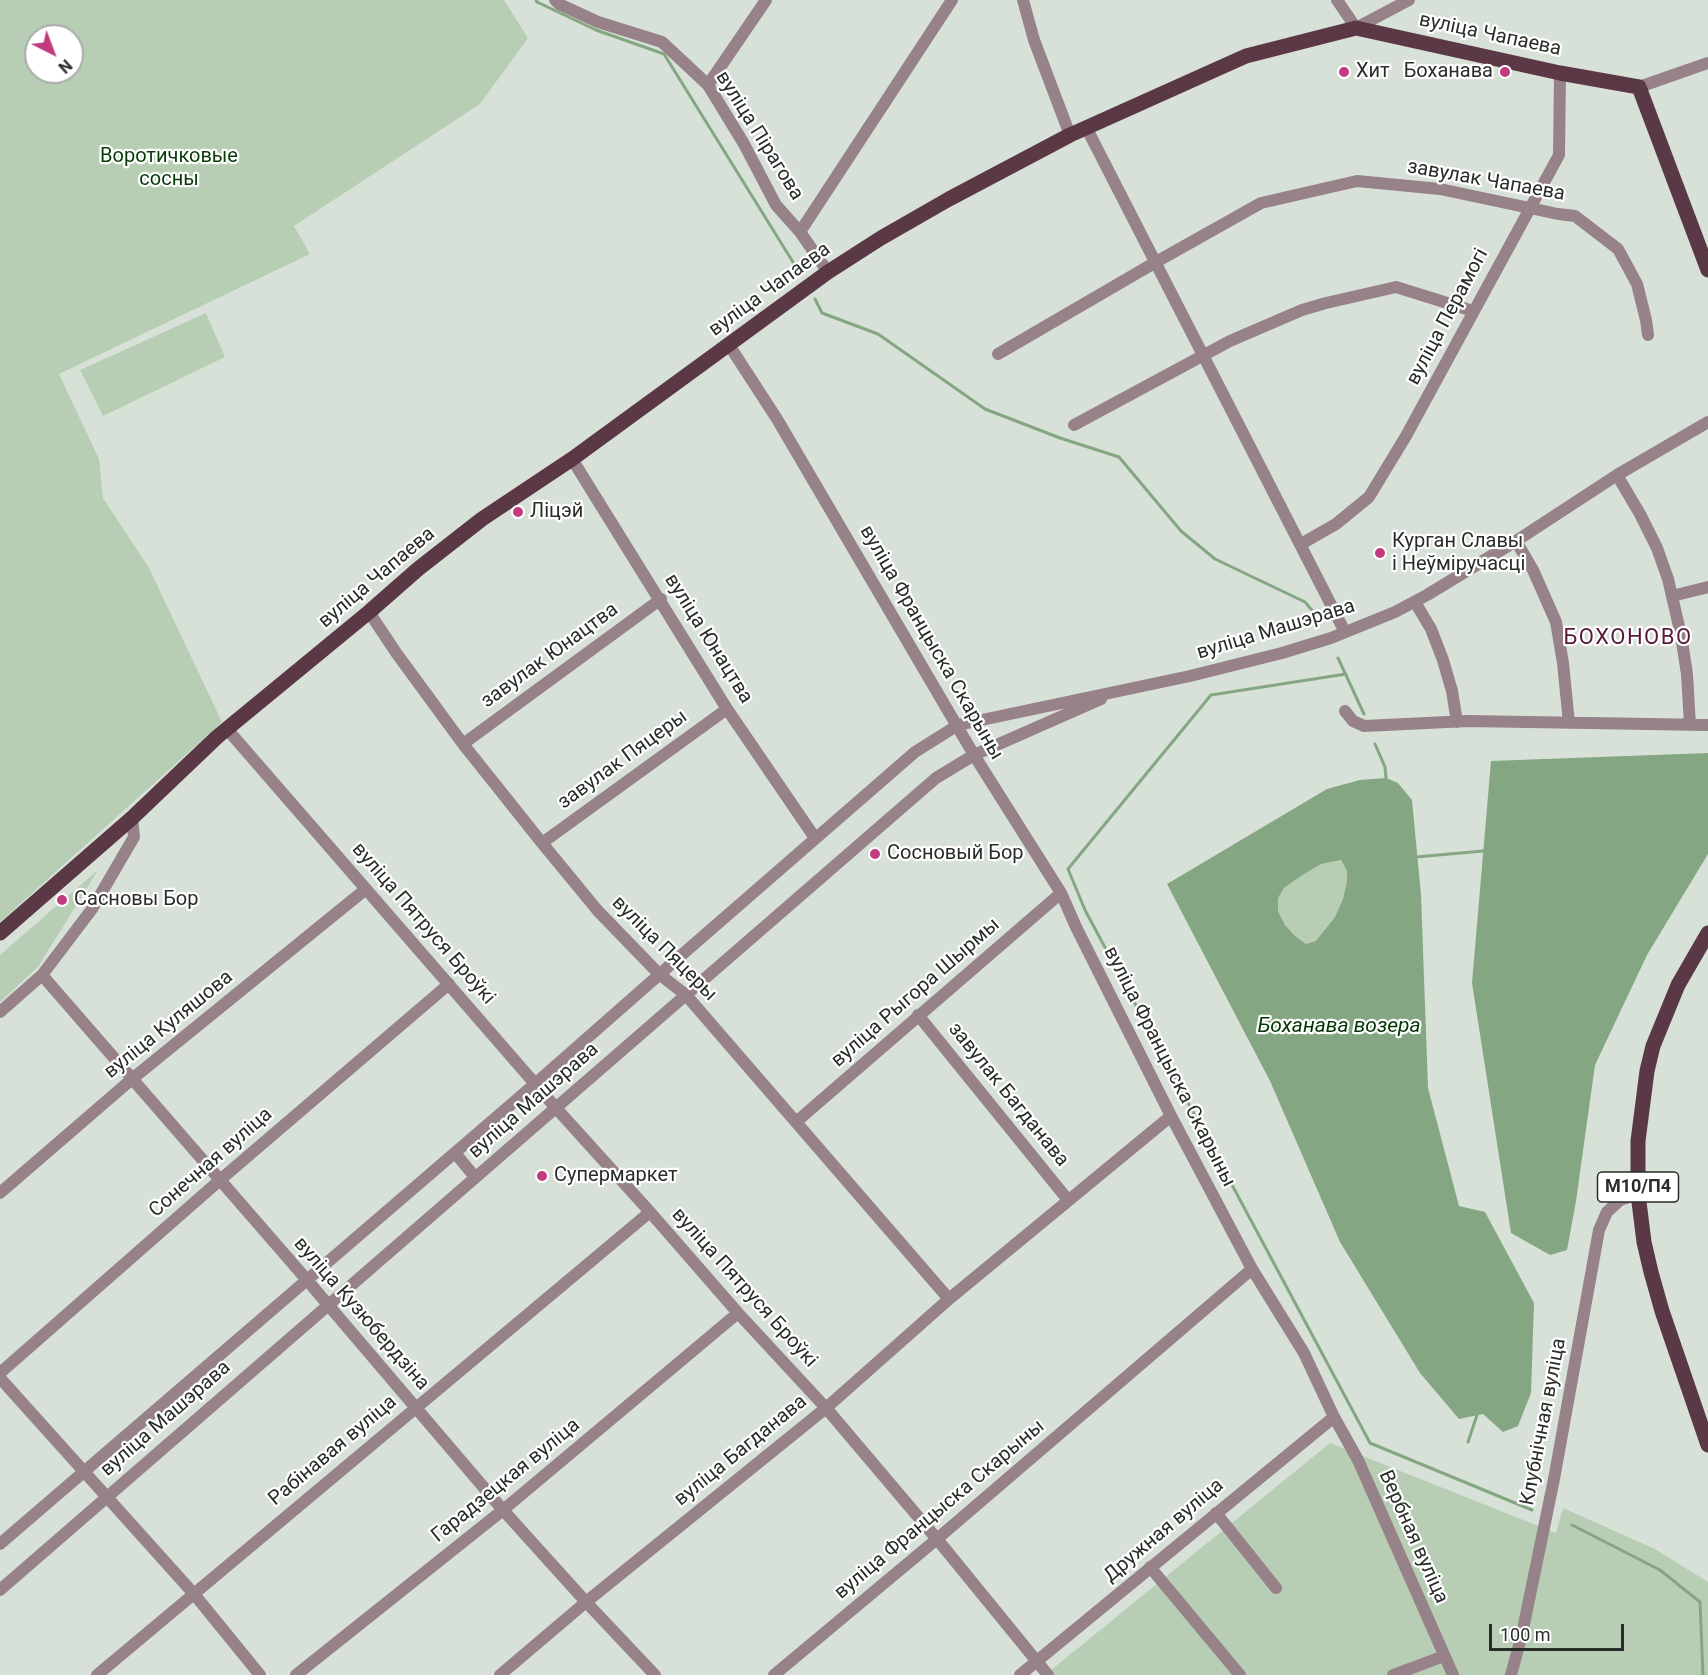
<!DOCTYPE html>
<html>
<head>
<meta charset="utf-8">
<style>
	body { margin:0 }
	#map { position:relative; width:1708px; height:1675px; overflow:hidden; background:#d8e1d7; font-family:Roboto,sans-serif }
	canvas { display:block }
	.north { position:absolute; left:24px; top:24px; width:60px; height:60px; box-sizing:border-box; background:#fff; border:2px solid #a9aba9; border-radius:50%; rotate:138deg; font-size:16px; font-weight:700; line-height:24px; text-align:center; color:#292d29 }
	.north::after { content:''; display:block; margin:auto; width:21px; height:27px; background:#c13b7e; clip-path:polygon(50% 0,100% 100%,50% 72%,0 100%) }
	.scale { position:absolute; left:1489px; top:1624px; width:135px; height:27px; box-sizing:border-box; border:3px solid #292d29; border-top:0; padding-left:8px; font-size:18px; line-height:21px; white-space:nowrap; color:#292d29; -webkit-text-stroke:4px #fff; paint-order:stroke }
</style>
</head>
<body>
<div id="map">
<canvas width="1708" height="1675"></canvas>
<div class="north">N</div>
<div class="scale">100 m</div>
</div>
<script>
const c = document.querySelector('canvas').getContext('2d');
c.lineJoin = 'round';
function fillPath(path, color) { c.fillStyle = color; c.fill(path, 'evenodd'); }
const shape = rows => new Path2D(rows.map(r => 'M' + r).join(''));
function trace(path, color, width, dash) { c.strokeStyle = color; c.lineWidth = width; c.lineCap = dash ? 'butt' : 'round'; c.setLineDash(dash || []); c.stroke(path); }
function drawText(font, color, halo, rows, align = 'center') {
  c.font = font + ' Roboto,sans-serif'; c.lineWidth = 4.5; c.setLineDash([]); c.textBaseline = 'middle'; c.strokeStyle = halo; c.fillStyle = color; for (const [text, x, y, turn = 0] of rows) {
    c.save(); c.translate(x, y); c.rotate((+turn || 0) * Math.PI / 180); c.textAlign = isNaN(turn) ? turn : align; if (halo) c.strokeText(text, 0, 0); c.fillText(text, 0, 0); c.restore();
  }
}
fillPath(shape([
	[0,0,504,0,528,38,480,104,294,226,310,254,59,374,99,459,103,498,149,568,222,722,0,922],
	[36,36,72,36,72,72,36,72],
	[206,313,225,357,103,416,80,370],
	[1341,860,1347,871,1347,881,1343,899,1335,917,1316,942,1306,944,1294,935,1285,925,1278,911,1278,898,1284,888,1304,874,1321,864],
	[98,870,38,967,0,1002,0,955],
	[1330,1443,1556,1533,1563,1508,1655,1549,1708,1582,1708,1675,1045,1675]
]), '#b7ceb5');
fillPath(shape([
	[1708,753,1708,854,1647,955,1595,1065,1576,1201,1567,1250,1550,1255,1511,1233,1472,983,1491,761],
	[1386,778,1398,783,1412,800,1421,895,1428,1088,1459,1206,1485,1212,1534,1303,1531,1393,1518,1426,1503,1432,1483,1414,1459,1419,1420,1373,1340,1242,1270,1081,1167,884,1327,789,1360,780],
	[1341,860,1347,871,1347,881,1343,899,1335,917,1316,941,1306,944,1294,935,1285,925,1278,911,1278,898,1284,888,1304,874,1321,864]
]), '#85a682');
trace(shape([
	[536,0,537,2,596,30,664,54,801,275],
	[815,299,822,313,878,334,985,409,1060,438,1119,457,1181,531,1215,559,1305,602,1315,614],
	[1338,658,1364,714],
	[1346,674,1211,695,1068,869,1085,910,1370,1443,1532,1510],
	[1375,744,1385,767,1386,778],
	[1416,857,1483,851],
	[1468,1442,1478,1412],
	[1572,1525,1660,1570,1700,1602,1703,1675]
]), '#85a682', 3);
trace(shape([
	[555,0,559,4,598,22,662,42,708,85,744,144,776,205,800,232],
	[1023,0,1034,40,1070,135],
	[1337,0,1356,28,1409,0],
	[708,85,766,0],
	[1639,87,1708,63],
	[1086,127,1345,632],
	[828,272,800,232,952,0],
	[729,345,777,419,974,755,1061,893,1076,927,1171,1116,1252,1269,937,1539,774,1675],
	[998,354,1156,262,1261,203,1357,181,1440,189,1558,214,1575,216,1618,249,1637,284,1646,320,1648,335],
	[1074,425,1230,341,1302,310,1326,303,1396,287,1473,311],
	[572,459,727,709,815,838],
	[1617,475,1640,514,1657,548,1668,579,1681,635,1687,674,1690,725],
	[1516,541,1533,570,1556,622,1563,663,1569,723],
	[1301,544,1336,524,1369,497,1406,436,1559,155,1560,73],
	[1672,596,1708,587],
	[1415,602,1431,629,1443,660,1452,691,1457,722],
	[369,612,397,654,463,744,542,843,598,911,659,974,686,995,949,1299],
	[1345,711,1353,721,1364,726,1468,721,1708,725],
	[227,729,556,1108,650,1212,738,1313,826,1408,937,1539,1048,1675],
	[463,744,661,599],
	[542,843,727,709],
	[42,975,307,1280,503,1510,586,1602,655,1675],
	[0,1012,42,975,92,909,134,837,132,818],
	[918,1015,1068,1200],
	[796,1122,1061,893],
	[455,1153,475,1177],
	[0,1193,132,1079,366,889],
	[1252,1269,1304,1353,1334,1417,1358,1460,1453,1675],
	[0,1373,220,1180,449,984],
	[0,1378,194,1594,260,1675],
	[1216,1513,1276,1588],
	[0,1544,536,1083,677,959,915,752,958,725,1190,676,1282,653,1331,638,1395,612,1427,595,1516,541,1617,475,1708,422],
	[1150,1567,1240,1675],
	[0,1590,936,778,974,755,1101,699],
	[97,1675,650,1212],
	[296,1675,503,1510,738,1313],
	[500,1675,586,1602,826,1408,949,1299,1171,1116],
	[1020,1675,1334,1417],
	[1393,1675,1444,1656],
	[1511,1675,1522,1634,1554,1479,1599,1230,1607,1212,1620,1200,1638,1194]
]), '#97828a', 12);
trace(shape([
	[0,933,132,818,217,737,369,612,418,569,482,519,572,459,828,272,881,238,949,199,1070,135,1246,56,1356,28,1560,73,1639,87,1708,270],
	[1708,933,1678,985,1653,1046,1647,1071,1638,1141,1638,1194,1644,1242,1651,1272,1662,1311,1708,1445]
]), '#5b3846', 15);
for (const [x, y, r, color] of [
	[1344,72,6,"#c13b7e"],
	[1505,72,6,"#c13b7e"],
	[518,512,6,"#c13b7e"],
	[1380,553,6,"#c13b7e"],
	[875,854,6,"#c13b7e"],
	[62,900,6,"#c13b7e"],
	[542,1176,6,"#c13b7e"]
]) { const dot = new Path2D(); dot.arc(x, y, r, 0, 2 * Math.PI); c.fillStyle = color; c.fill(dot); trace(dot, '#fff', 2); }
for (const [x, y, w] of [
	[1638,1187,81]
]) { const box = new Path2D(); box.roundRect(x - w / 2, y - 15, w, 30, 4.5); c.fillStyle = '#fff'; c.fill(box); trace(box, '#292d29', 1.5); }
drawText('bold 18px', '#292d29', null, [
	["М10/П4",1638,1187]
]);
drawText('20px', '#292d29', '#fff', [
	["вуліца Чапаева",1490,35,12],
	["вуліца Пірагова",759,136,58],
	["завулак Чапаева",1486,181,10],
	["вуліца Чапаева",770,290,-36],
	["вуліца Перамогі",1448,317,-62],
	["вуліца Чапаева",377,578,-40],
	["вуліца Машэрава",1276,630,-17],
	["вуліца Юнацтва",708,639,58],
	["вуліца Францыска Скарыны",931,643,60],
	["завулак Юнацтва",550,656,-36],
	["завулак Пяцеры",623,760,-36],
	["вуліца Пятруся Броўкі",423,924,49],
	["вуліца Пяцеры",664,949,45],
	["вуліца Рыгора Шырмы",916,993,-41],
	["вуліца Куляшова",169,1025,-39],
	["вуліца Францыска Скарыны",1169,1067,63],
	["завулак Багданава",1008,1095,51],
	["вуліца Машэрава",534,1101,-41],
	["Сонечная вуліца",211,1163,-41],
	["вуліца Пятруся Броўкі",744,1288,48],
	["вуліца Кузюбердзіна",361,1314,49],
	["вуліца Машэрава",166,1419,-41],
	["Клубнічная вуліца",1544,1422,-79],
	["Рабінавая вуліца",333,1451,-40],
	["вуліца Багданава",741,1451,-39],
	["Гарадзецкая вуліца",506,1481,-39],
	["вуліца Францыска Скарыны",940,1510,-40],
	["Дружная вуліца",1164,1531,-40],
	["Вербная вуліца",1413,1537,66]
]);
drawText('20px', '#292d29', '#fff', [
	["Хит",1356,72],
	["Боханава",1493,72,"right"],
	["Ліцэй",530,512],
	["Курган Славы",1392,542],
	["і Неўміручасці",1392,565],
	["Сосновый Бор",887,854],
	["Сасновы Бор",74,900],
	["Супермаркет",554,1176]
], 'left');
drawText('20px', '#073a07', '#fff', [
	["Воротичковые",169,157],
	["сосны",169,180]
]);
drawText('italic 21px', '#013502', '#fff', [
	["Боханава возера",1339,1027]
]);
c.letterSpacing = '1.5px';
drawText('22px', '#591939', '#fff', [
	["БОХОНОВО",1628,638]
]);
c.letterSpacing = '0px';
</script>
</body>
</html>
